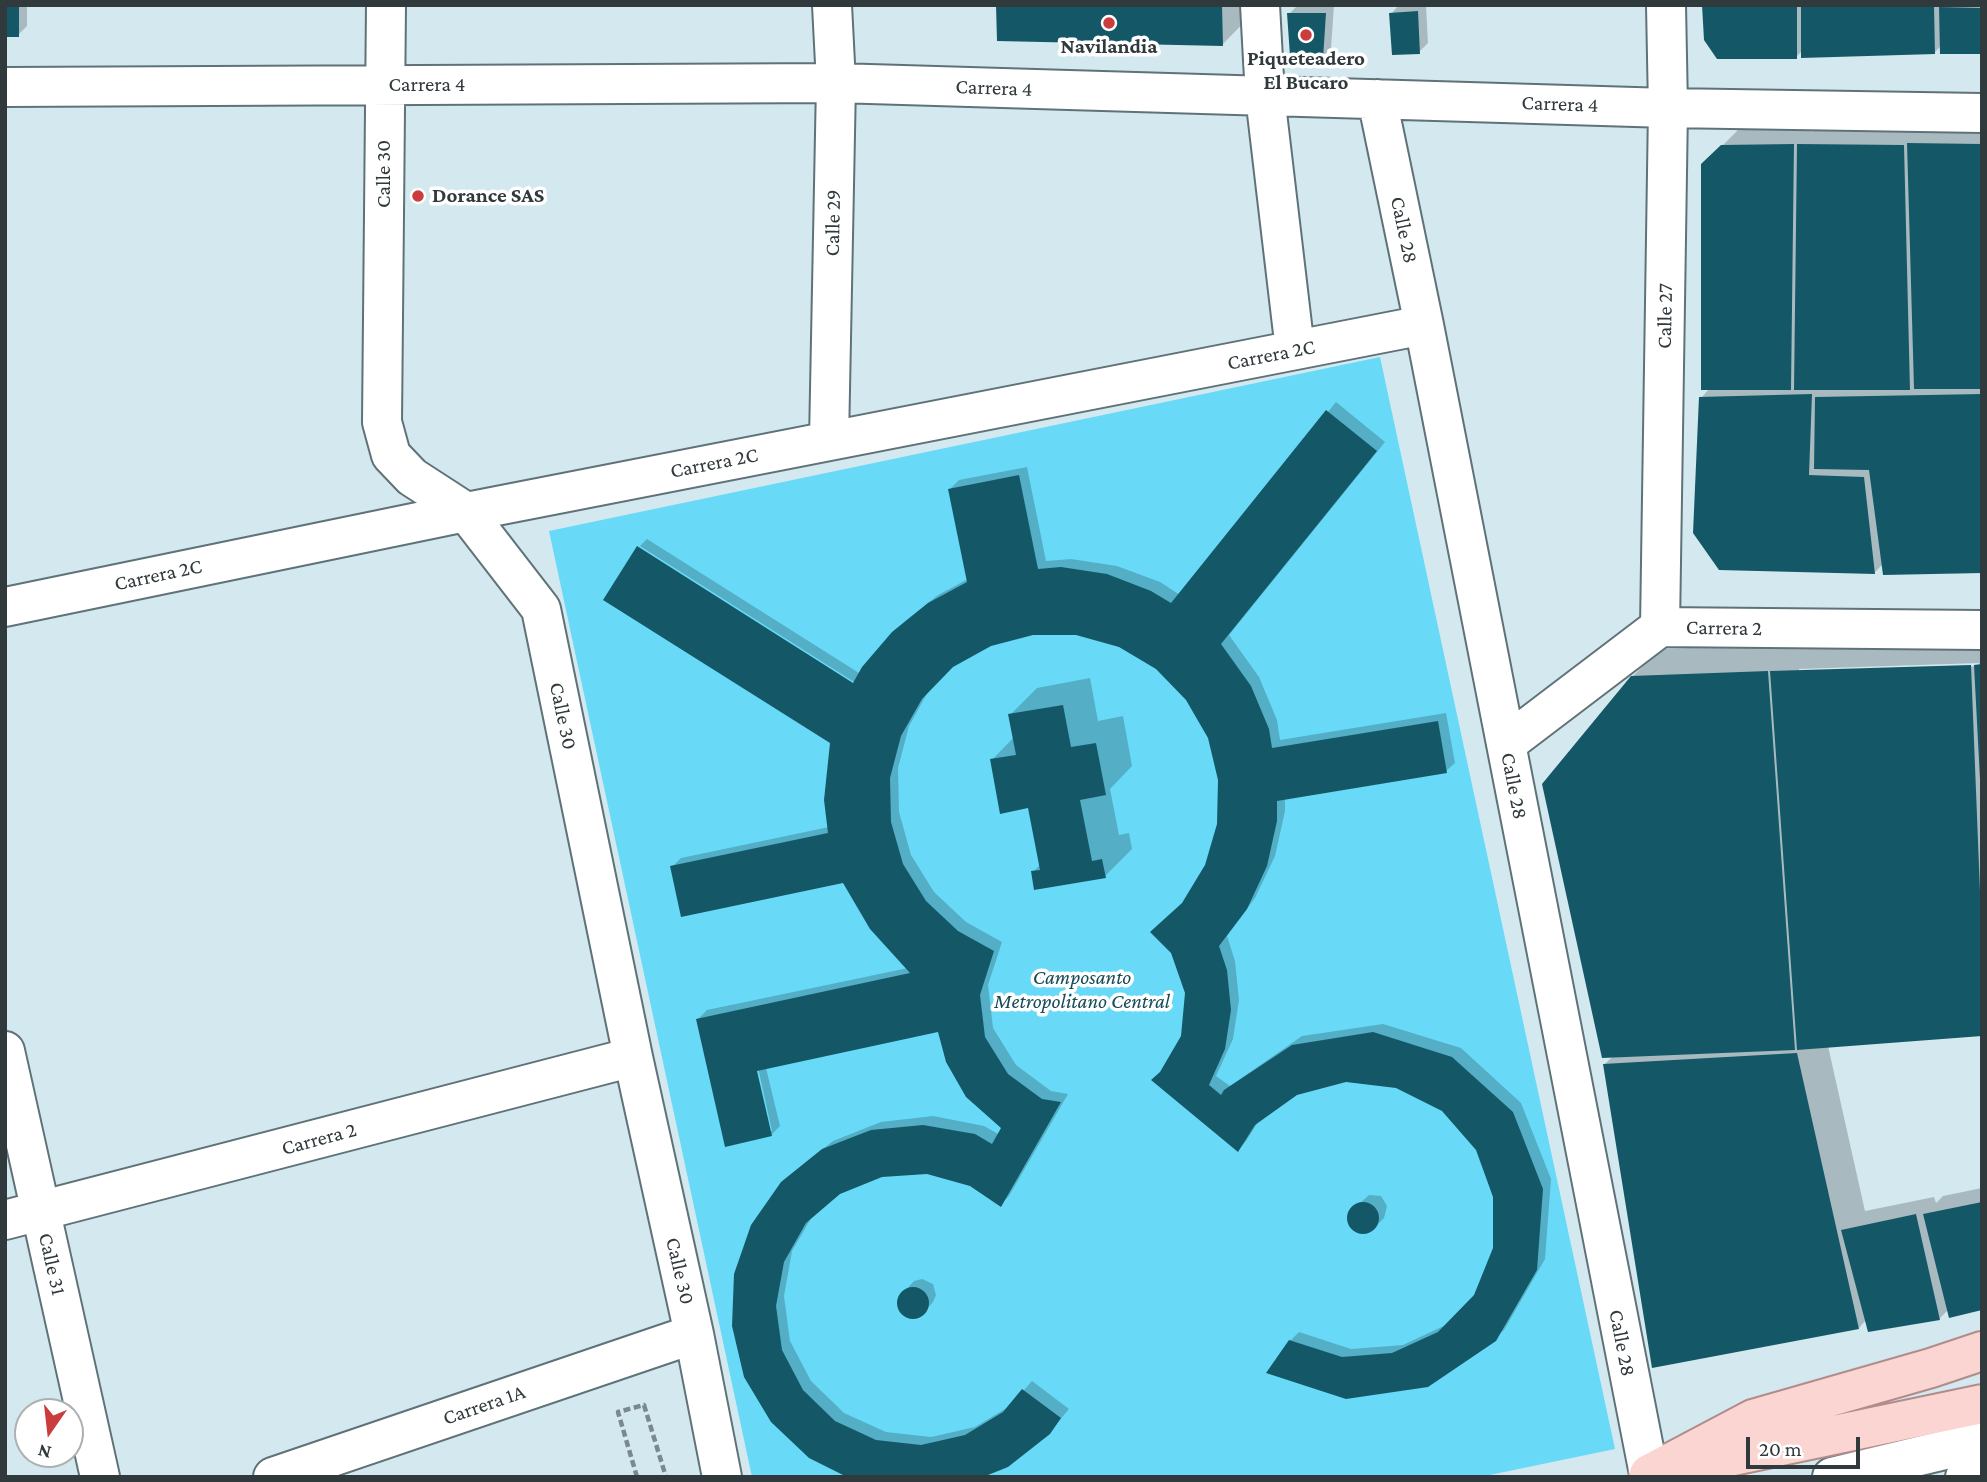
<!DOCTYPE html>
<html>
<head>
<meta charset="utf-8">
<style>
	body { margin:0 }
	#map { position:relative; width:1987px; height:1482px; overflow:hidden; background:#d3e9ef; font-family:"Crimson Pro",serif }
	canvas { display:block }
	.frame { position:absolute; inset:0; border:7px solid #30393c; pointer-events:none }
	.north { position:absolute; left:14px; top:1398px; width:70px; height:70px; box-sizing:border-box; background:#fff; border:2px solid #acb0b1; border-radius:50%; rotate:194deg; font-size:19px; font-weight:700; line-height:28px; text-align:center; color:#30393c }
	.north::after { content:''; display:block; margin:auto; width:24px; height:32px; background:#cb3c3d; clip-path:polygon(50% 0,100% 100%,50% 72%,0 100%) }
	.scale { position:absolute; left:1746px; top:1437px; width:114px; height:32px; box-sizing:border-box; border:4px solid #30393c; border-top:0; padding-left:9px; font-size:21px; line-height:24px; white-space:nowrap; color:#30393c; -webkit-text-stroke:5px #fff; paint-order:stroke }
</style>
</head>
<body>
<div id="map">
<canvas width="1987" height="1482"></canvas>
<div class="frame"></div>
<div class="north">N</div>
<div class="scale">20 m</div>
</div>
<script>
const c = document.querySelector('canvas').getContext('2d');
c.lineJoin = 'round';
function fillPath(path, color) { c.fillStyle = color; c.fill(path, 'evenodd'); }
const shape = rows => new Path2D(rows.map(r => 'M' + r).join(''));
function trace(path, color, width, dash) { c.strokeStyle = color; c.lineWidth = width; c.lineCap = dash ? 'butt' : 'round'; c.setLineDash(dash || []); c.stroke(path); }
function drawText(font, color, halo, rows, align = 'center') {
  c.font = font + ' "Crimson Pro",serif'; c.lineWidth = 7; c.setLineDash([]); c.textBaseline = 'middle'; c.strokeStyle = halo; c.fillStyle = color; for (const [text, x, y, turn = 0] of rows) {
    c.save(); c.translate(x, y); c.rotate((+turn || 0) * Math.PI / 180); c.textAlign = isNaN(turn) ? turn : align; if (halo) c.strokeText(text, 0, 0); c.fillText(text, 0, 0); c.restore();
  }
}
fillPath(shape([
	[1380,357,1615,1449,1480,1477,752,1477,549,531]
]), '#68daf8');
fillPath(shape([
	[5,5,27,5,27,26,18,35],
	[998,5,1258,5,1258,8,1223,44],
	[1298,5,1334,5,1331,48,1322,57,1289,14],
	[1399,5,1426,5,1428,43,1419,52,1391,14],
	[1704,5,1942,5,1942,7,1944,5,1982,5,1982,53,1942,45,1934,53,1803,50,1796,57],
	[1817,126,1982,126,1982,571,1884,563,1874,573,1701,398,1710,388,1703,165,1741,127,1811,127,1811,132],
	[1336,402,1385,442,1229,635,1259,677,1277,720,1280,740,1446,713,1455,763,1446,771,1285,798,1285,811,1275,856,1255,898,1227,936,1235,961,1239,1000,1233,1039,1216,1076,1230,1086,1302,1036,1383,1024,1461,1048,1521,1103,1551,1179,1545,1259,1504,1330,1494,1339,1427,1385,1290,1341,1299,1332,1351,1349,1403,1345,1448,1324,1475,1296,1494,1248,1495,1197,1477,1149,1443,1110,1397,1087,1345,1080,1296,1094,1260,1119,1246,1141,1238,1150,1164,1069,1183,1037,1187,993,1184,902,1206,866,1219,824,1220,780,1209,737,1188,699,1157,668,1119,645,1077,633,1033,633,990,645,952,666,930,688,909,726,898,768,899,812,911,855,934,892,966,922,1002,942,988,985,993,1028,1016,1065,1051,1091,1068,1094,1009,1196,1000,1205,971,1185,927,1173,882,1175,839,1192,813,1215,792,1251,784,1296,790,1341,811,1381,844,1413,886,1432,931,1437,975,1427,1010,1406,1032,1381,1069,1409,1049,1433,851,1477,746,1376,792,1174,833,1141,881,1122,933,1116,984,1126,1000,1135,1003,1128,939,1030,766,1068,780,1126,771,1135,698,1019,707,1010,908,968,844,881,672,867,681,858,829,827,862,687,640,546,647,539,859,673,903,623,938,595,968,579,950,489,959,480,1027,467,1046,561,1071,559,1117,566,1160,582,1180,595],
	[753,1063,757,1063,772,1131,769,1131],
	[1982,639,1982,1035,1828,1046,1865,1211,1934,1197,1936,1203,1943,1196,1982,1188,1982,1308,1948,1310,1939,1319,1866,1320,1859,1328,1605,1064,1613,1056,1632,677,1660,649,1795,644,1795,649,1799,645],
	[1979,663,1980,666,1799,672,1799,669],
	[1090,678,1098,721,1123,716,1132,766,1110,789,1119,835,1129,833,1132,849,1105,876,1033,872,1040,865,1029,806,992,760,1014,737,1010,715,1037,688],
	[1369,1195,1381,1196,1387,1206,1384,1218,1375,1227,1363,1232,1356,1230,1349,1220,1350,1212],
	[922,1279,933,1284,936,1295,933,1302,924,1312,913,1317,902,1312,899,1301,905,1291,914,1281]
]), '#0003');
fillPath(shape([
	[5,5,19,5,19,37,5,37],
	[996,5,1222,5,1223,46,997,41],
	[1702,5,1797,5,1797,59,1717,59,1704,40],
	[1801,5,1934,5,1935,54,1801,58],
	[1939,7,1982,8,1982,54,1940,54],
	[1418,11,1420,54,1392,55,1389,13],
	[1287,13,1326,13,1323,59,1290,56],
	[1907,143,1982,144,1982,389,1914,389],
	[1794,144,1791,390,1701,390,1701,164,1721,145],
	[1797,144,1904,145,1910,390,1794,390],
	[1812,394,1809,475,1864,477,1875,574,1719,570,1693,533,1699,397],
	[1982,394,1982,573,1883,575,1869,470,1814,469,1815,397],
	[1326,410,1377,451,1221,644,1251,686,1269,729,1272,748,1438,721,1447,773,1277,801,1277,821,1267,866,1247,909,1219,946,1227,970,1231,1010,1225,1049,1209,1085,1221,1095,1224,1090,1292,1045,1373,1032,1452,1057,1513,1112,1543,1189,1537,1270,1496,1341,1428,1387,1346,1399,1266,1373,1289,1340,1342,1357,1392,1353,1438,1332,1474,1295,1493,1248,1493,1197,1476,1150,1442,1111,1396,1088,1346,1082,1297,1095,1255,1125,1238,1152,1151,1080,1160,1072,1181,1036,1185,993,1171,953,1150,932,1182,903,1205,865,1217,824,1218,780,1208,738,1186,700,1156,669,1119,647,1076,635,1033,635,991,646,953,667,922,699,901,736,890,778,891,822,903,864,926,901,958,931,994,951,980,995,985,1037,1008,1074,1042,1099,1061,1102,1001,1207,970,1186,927,1174,882,1177,840,1194,806,1223,784,1262,776,1306,782,1350,803,1390,835,1421,876,1440,921,1445,965,1435,1003,1412,1022,1389,1061,1418,1050,1434,1008,1467,983,1477,847,1477,809,1458,771,1422,744,1377,732,1326,734,1274,751,1225,781,1182,822,1149,871,1130,923,1125,975,1134,992,1144,1001,1128,966,1097,946,1062,938,1032,757,1071,772,1136,725,1147,696,1019,910,973,870,929,843,883,681,917,670,866,828,833,824,800,830,743,603,600,637,546,853,683,862,667,892,632,928,603,967,582,948,489,1019,475,1038,569,1061,567,1107,574,1151,591,1171,603],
	[1982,664,1982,780,1980,780,1974,665],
	[1971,665,1982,942,1982,1036,1797,1050,1770,671],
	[1768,671,1795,1050,1602,1058,1542,784,1631,676],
	[1063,705,1071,747,1096,743,1106,795,1080,800,1092,861,1102,859,1106,878,1034,890,1031,871,1040,870,1028,808,1000,814,990,759,1016,755,1008,714],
	[1797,1053,1859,1329,1652,1368,1603,1064],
	[1982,1202,1982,1310,1949,1318,1923,1214],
	'1347 1218a16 16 0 1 1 32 0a16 16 0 1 1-32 0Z',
	[1916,1214,1940,1320,1868,1332,1841,1230],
	'897 1303a16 16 0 1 1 32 0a16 16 0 1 1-32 0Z'
]), '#145868');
const minor = shape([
	[386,5,382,422,391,455,412,477,466,512,541,609,633,1057,694,1334,722,1477],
	[1260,5,1265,96,1295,350],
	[5,87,836,83,1668,108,1982,113],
	[1377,99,1424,325,1649,1474],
	[829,441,836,83,832,5],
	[5,607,466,512,1424,325],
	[1660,627,1668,108,1666,5],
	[1506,744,1660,627,1982,630],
	[5,1051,100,1477],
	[5,1220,633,1057],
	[273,1477,694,1334],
	[1832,1477,1982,1441],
	[1965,1477,1982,1472]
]);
const major = shape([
	[1695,1464,1982,1404],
	[1649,1474,1753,1419,1931,1368,1982,1351]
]);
trace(minor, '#5f7278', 42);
trace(major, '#b18c8a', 42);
trace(shape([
	[637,1477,618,1412,644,1405,666,1477]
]), '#7a898e', 4.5, [7, 3.5]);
trace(minor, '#fff', 38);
trace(major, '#fad5d2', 38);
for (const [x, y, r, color] of [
	[1109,23,7,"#cb3c3d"],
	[1306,35,7,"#cb3c3d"],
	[418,196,7,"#cb3c3d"]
]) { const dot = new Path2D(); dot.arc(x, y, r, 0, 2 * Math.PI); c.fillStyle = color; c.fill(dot); trace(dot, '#fff', 2.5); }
drawText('bold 21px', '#30393c', '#fff', [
	["Navilandia",1109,47],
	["Piqueteadero",1306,59],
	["El Bucaro",1306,83],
	["Dorance SAS",432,196,"left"]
]);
drawText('21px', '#30393c', '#fff', [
	["Carrera 4",427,85],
	["Carrera 4",994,88,2],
	["Carrera 4",1560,104,2],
	["Calle 30",384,174,-90],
	["Calle 29",833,223,-89],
	["Calle 28",1404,230,78],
	["Calle 27",1665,316,-89],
	["Carrera 2C",1271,355,-11],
	["Carrera 2C",714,463,-11],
	["Carrera 2C",158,575,-12],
	["Carrera 2",1724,628,1],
	["Calle 30",563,716,78],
	["Calle 28",1514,786,79],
	["Carrera 2",319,1139,-15],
	["Calle 31",52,1264,77],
	["Calle 30",680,1271,77],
	["Calle 28",1622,1343,79],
	["Carrera 1A",484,1405,-19]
]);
drawText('italic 21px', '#164b58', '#fff', [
	["Camposanto",1082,978],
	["Metropolitano Central",1082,1002]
]);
</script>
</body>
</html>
